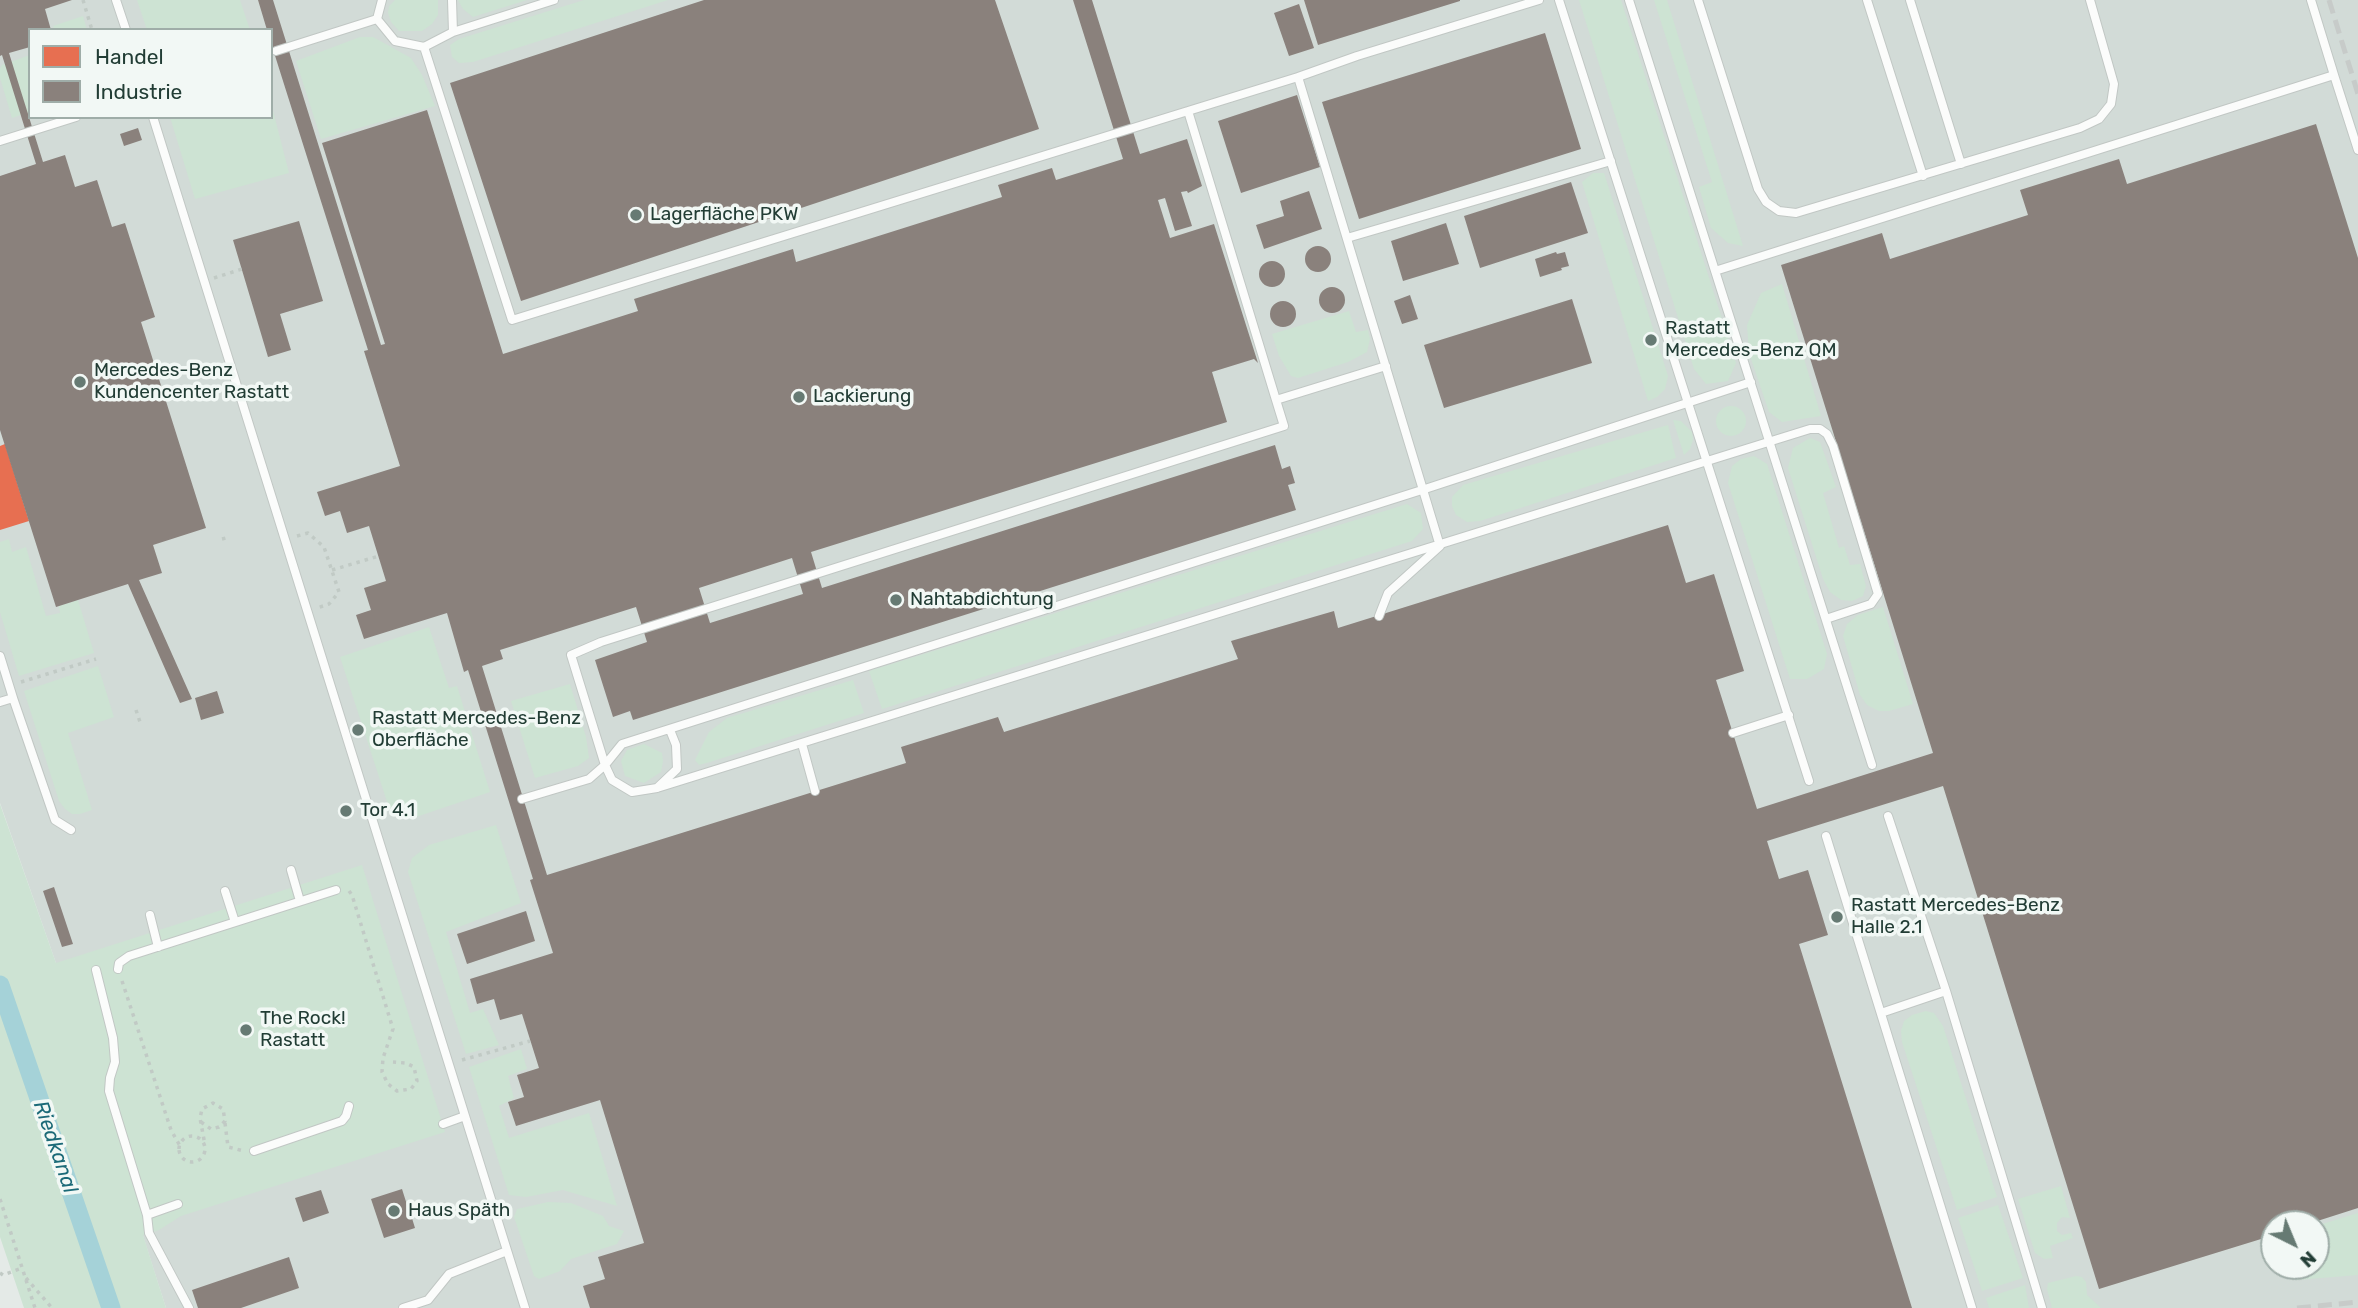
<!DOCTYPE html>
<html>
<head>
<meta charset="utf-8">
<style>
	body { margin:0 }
	#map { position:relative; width:2358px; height:1308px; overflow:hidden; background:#e4eae7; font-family:Rubik,sans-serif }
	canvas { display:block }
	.legend { position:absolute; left:28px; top:28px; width:245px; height:91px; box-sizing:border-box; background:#f2f8f5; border:2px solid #9fada8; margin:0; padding:9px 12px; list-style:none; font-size:21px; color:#223d35 }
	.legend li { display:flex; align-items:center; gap:14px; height:35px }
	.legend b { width:35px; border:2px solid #9fada8 }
	.north { position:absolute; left:2260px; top:1210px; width:70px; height:70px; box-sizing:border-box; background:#f2f8f5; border:2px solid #9fada8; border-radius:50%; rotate:137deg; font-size:19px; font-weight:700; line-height:28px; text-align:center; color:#223d35 }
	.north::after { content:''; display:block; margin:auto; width:24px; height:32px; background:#667a73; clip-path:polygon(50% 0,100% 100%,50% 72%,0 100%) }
</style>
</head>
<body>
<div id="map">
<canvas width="2358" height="1308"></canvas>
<ul class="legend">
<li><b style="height:19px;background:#e76f51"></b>Handel</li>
<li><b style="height:19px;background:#8a817c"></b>Industrie</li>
</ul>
<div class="north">N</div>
</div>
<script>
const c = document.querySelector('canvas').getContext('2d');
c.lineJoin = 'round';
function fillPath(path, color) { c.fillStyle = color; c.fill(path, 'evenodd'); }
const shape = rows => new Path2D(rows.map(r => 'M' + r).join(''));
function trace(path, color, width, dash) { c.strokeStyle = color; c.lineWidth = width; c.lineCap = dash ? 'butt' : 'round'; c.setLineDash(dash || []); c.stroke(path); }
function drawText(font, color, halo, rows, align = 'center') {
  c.font = font + ' Rubik,sans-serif'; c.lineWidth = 7; c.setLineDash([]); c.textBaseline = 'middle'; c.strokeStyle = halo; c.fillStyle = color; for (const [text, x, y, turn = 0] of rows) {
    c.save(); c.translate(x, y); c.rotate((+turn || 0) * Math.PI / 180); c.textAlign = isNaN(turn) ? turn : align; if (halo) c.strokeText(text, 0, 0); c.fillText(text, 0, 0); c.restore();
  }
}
fillPath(shape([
	[0,0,2358,0,2358,1308,166,1308,56,963,0,803],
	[30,30,271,30,271,117,30,117],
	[2274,1224,2316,1224,2316,1266,2274,1266]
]), '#d2dbd7');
fillPath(shape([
	[137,0,240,0,250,30,147,30],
	[395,0,438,0,438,15,432,24,422,31,399,31,391,22,388,13,389,6],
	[458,0,527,0,473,17,463,9],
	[584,0,668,0,473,62,459,63,452,57,450,45,459,39],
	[1579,0,1621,0,1736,363,1728,381,1706,384,1694,369],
	[1654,0,1667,0,1743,246,1728,243,1711,228,1699,187,1712,182],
	[83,16,87,30,55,30,53,26],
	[360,37,373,37,411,58,422,75,435,106,321,139,296,61],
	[30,55,30,112,12,118,0,78,0,68,2,65],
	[271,103,289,173,195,199,170,117,271,117],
	[1593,173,1604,173,1668,376,1665,389,1657,397,1648,401,1582,182],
	[1782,284,1821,416,1782,422,1769,412,1749,353,1747,325,1761,293],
	[1349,311,1356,332,1368,330,1370,339,1367,352,1348,362,1298,378,1291,376,1279,356,1272,334],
	'1716 421a15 15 0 1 1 30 0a15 15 0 1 1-30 0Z',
	[1673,420,1681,421,1692,432,1693,440,1690,449,1684,455],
	[1668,425,1676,458,1480,521,1467,522,1456,515,1452,506,1452,497,1463,485],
	[1810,438,1820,442,1836,487,1823,493,1839,548,1844,546,1850,565,1860,564,1866,586,1863,596,1852,601,1841,600,1830,592,1823,579,1788,468,1793,448],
	[1754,456,1767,464,1827,654,1824,669,1807,679,1790,679,1728,483,1732,466,1741,459],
	[1407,504,1421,513,1423,529,1412,541,882,709,869,671],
	[9,539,12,552,26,547,46,616,60,613,59,606,78,600,94,653,19,676,0,612,0,542],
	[1883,607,1913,704,1889,711,1879,711,1867,705,1860,695,1843,636,1847,624,1858,615],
	[429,627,449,688,457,686,490,792,413,818,401,818,391,814,340,657],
	[98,666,114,717,68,733,92,810,80,814,72,814,65,809,59,801,24,691],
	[853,680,864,713,710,762,699,765,695,760,709,732,727,718],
	[570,684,586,737,589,758,578,766,535,778,511,701],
	[644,744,662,753,663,761,661,772,644,783,625,776,621,761,627,750],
	[0,804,56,963,362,865,445,1132,181,1216,159,1230,143,1235,166,1308,24,1308,0,1237],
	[496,825,521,903,446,932,470,1013,483,1009,499,1045,466,1054,408,872,412,858,429,845],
	[1926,1011,1934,1013,1943,1026,1997,1197,1957,1210,1902,1042,1901,1031,1904,1021,1912,1015],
	[521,1049,527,1069,508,1076,514,1098,499,1106,509,1138,589,1113,617,1206,563,1190,526,1197,509,1195,469,1067],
	[2061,1186,2070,1218,2062,1217,2057,1223,2057,1231,2062,1235,2071,1233,2073,1238,2050,1246,2053,1258,2044,1259,2035,1253,2018,1199],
	[548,1202,571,1203,603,1216,609,1226,624,1231,617,1244,571,1259,560,1271,539,1279,534,1276,514,1217,517,1209],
	[1998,1205,2023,1278,1982,1291,1958,1218],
	[2358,1213,2358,1275,2297,1280,2282,1273,2279,1266,2316,1266,2316,1226],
	[2076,1276,2082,1277,2086,1282,2087,1295,2101,1308,2052,1308,2047,1289,2048,1283],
	[2025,1285,2029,1308,1989,1308,1986,1298]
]), '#cde3d3');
fillPath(shape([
	[5,444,29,521,0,530,0,446]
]), '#e76f51');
fillPath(shape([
	[0,0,72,0,45,9,51,30,30,30,30,47,9,53,43,162,65,155,75,187,97,180,112,227,125,223,155,317,141,322,206,528,153,545,162,573,139,580,192,699,180,703,128,584,56,607,0,430,0,176,36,164,2,55,0,56],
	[258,0,273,0,381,345,385,344,322,143,427,110,503,354,638,311,634,299,793,249,796,262,1002,197,998,185,1052,168,1056,180,1123,159,1073,0,1092,0,1140,154,1187,139,1202,186,1188,193,1187,191,1181,192,1192,226,1175,231,1165,198,1158,200,1170,238,1214,224,1258,363,1254,359,1212,372,1227,422,811,552,822,588,1275,445,1282,469,1290,466,1295,483,1288,485,1296,510,633,720,630,711,613,717,595,660,647,642,636,607,500,650,503,659,482,666,547,875,906,763,901,747,998,717,1004,732,1238,659,1231,641,1334,611,1338,628,1668,525,1686,583,1714,574,1744,671,1716,680,1757,809,1933,753,1781,265,1882,233,1890,259,2028,215,2020,190,2119,159,2127,184,2316,124,2358,258,2358,1208,2308,1224,2274,1224,2274,1235,2099,1289,1943,786,1767,841,1779,879,1808,870,1828,935,1799,944,1912,1308,590,1308,583,1286,605,1279,598,1257,644,1243,600,1100,516,1126,508,1102,524,1097,517,1075,539,1068,522,1014,500,1020,494,999,477,1004,470,979,553,953,530,880,533,879,468,670,464,672,447,613,364,639,356,615,371,610,364,588,386,581,369,526,347,533,340,511,325,516,317,492,400,466,364,351,368,350,271,43,271,30,267,30],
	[792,558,803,594,710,623,699,588],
	[704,0,995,0,1039,129,521,301,450,83],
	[1304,0,1460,0,1460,1,1318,45],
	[1299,4,1314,48,1289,56,1274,13],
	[1545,33,1581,149,1359,219,1322,102],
	[1297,95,1320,167,1241,193,1218,121],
	[138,128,142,140,124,146,120,134],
	[1571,182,1588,233,1480,268,1464,216],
	[1309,191,1322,229,1264,249,1256,225,1284,216,1280,201],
	[299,221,323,301,280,314,291,350,268,357,233,240],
	[1446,223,1459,264,1403,281,1391,241],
	'1305 259a13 13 0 1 1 26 0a13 13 0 1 1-26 0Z',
	[1556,252,1557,254,1565,252,1569,266,1561,268,1562,270,1540,277,1535,259],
	'1259 274a13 13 0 1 1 26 0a13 13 0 1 1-26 0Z',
	'1319 300a13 13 0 1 1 26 0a13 13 0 1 1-26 0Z',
	[1410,295,1418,319,1402,324,1394,301],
	[1572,299,1592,363,1444,408,1424,345],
	'1270 314a13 13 0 1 1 26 0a13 13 0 1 1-26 0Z',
	[217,691,224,713,201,720,195,698],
	[347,804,351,816,344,818,340,806],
	[54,887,73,944,62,947,43,891],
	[526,911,535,941,467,964,457,934],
	[402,1189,408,1208,412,1207,414,1214,411,1215,415,1228,384,1238,371,1199],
	[321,1190,329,1213,303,1222,295,1198],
	[289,1257,299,1288,241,1308,198,1308,192,1290]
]), '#8a817c');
trace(shape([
	[0,985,111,1308]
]), '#a5d2d8', 19);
const service = shape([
	[116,0,126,30],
	[452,0,453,32],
	[1559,0,1809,781],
	[1629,0,1872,765],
	[1698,0,1758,189,1766,202,1779,211,1796,213,2080,128,2099,119,2111,104,2114,84,2090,0],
	[1867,0,1923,176],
	[1910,0,1961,164],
	[377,19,395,41,424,47,453,32,554,0],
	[424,47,512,320,1298,77],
	[276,51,377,19,382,0],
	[2334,75,2358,150],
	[1188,111,1276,400],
	[153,117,525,1308],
	[0,141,76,117],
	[1347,238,1611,161],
	[1715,271,2334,75,2311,0],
	[1379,616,1388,593,1440,546,1298,77,1357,56,1539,0],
	[0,656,13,698],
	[0,702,13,698,55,820,71,830],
	[670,730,676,745,677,769,657,788,632,792,612,780,605,765,571,655,601,642,1284,426,1276,400,1386,366],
	[1733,733,1789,715],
	[802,744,815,791],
	[657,788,1810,429,1820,429,1827,434,1833,446,1878,594,1871,604,1826,619],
	[522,799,589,779,605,765,622,744,1425,489,1751,382],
	[1888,816,1946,991,2042,1308],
	[1826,836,1972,1308],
	[291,870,300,901],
	[225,891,235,922],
	[150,915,158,947],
	[118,969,119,963,129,956,336,890],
	[96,970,113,1038,115,1062,110,1078,109,1091,147,1215],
	[1881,1013,1946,991],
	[443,1124,465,1116],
	[254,1151,342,1121,346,1116,349,1106],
	[178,1204,147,1215,149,1233,189,1308],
	[403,1308,428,1300,449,1274,507,1251]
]);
trace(service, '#c1c7c4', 10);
trace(shape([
	[83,0,92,30],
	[214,278,242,269],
	[297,536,308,533,324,547,339,592,329,604,317,608],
	[222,539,230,537],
	[332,570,379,556],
	[21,682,96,659],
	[136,710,140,722],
	[349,891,352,895,393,1029,383,1058,382,1072,388,1084,397,1091,411,1089,417,1081,414,1067,406,1063,393,1062],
	[122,981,171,1130,180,1146],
	[462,1060,530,1041],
	[201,1122,211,1129,219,1127,225,1121,223,1109,213,1103,202,1109,200,1118,205,1145],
	[225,1123,228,1147,244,1151],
	'179 1149a13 13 0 1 1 26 0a13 13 0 1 1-26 0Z',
	[0,1199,35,1308],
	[0,1273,3,1275,22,1268],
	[26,1278,52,1308]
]), '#c1cac5', 3.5, [3.5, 5]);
trace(service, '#fbfcfb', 8);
trace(shape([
	[2329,0,2358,94],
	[2297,1308,2358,1302]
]), '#c7cbc9', 5, [14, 7]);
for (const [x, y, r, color] of [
	[636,215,7,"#667a73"],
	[1651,340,7,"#667a73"],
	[80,382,7,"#667a73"],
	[799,397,7,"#667a73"],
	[896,600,7,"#667a73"],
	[358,730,7,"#667a73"],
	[346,811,7,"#667a73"],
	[1837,917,7,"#667a73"],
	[246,1030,7,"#667a73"],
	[394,1211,7,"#667a73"]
]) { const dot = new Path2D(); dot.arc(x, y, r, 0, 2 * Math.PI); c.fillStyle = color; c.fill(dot); trace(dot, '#f2f8f5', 2.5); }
drawText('19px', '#223d35', '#f2f8f5', [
	["Lagerfläche PKW",650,215],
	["Rastatt",1665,329],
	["Mercedes-Benz QM",1665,351],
	["Mercedes-Benz",94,371],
	["Kundencenter Rastatt",94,393],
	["Lackierung",813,397],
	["Nahtabdichtung",910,600],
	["Rastatt Mercedes-Benz",372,719],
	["Oberfläche",372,741],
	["Tor 4.1",360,811],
	["Rastatt Mercedes-Benz",1851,906],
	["Halle 2.1",1851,928],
	["The Rock!",260,1019],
	["Rastatt",260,1041],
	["Haus Späth",408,1211]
], 'left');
drawText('italic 21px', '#1c6a78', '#f2f8f5', [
	["Riedkanal",55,1147,71]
]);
</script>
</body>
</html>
